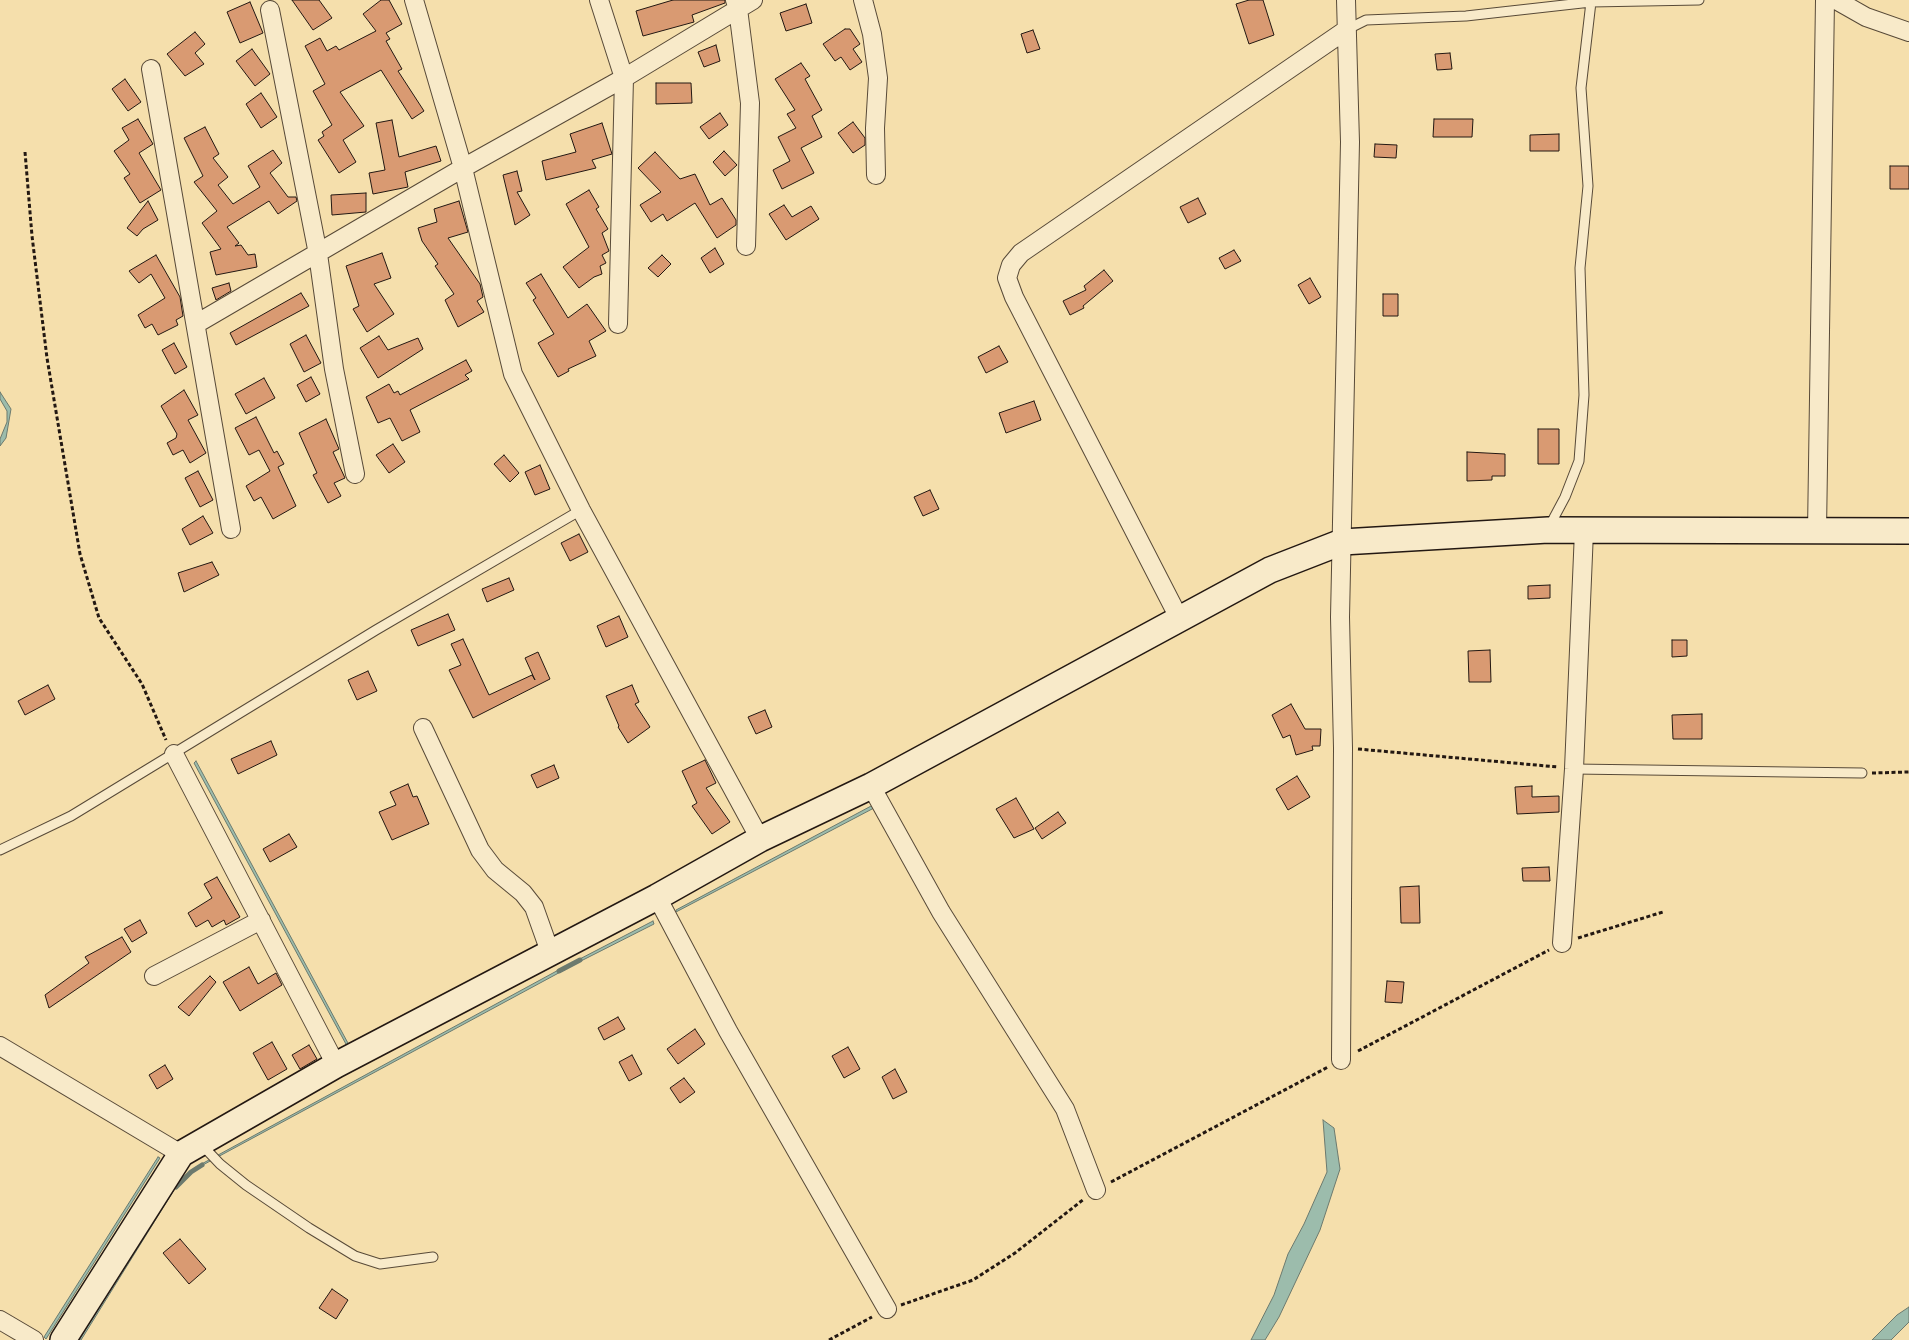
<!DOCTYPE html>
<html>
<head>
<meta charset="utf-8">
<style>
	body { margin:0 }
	canvas { display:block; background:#f5dfac }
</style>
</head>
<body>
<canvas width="1909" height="1340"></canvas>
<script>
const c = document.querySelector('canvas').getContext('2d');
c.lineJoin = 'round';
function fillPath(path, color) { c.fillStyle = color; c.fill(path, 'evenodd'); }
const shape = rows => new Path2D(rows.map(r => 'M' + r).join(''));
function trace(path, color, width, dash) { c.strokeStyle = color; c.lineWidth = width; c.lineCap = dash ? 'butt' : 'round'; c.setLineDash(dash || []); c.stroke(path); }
const water = shape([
	[0,392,11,409,6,438,0,446,0,439,7,422,7,411,0,399,0,392],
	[196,761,349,1045,347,1046,194,763,196,761],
	[873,805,874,808,676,912,676,910,873,805],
	[653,921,654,924,575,964,574,962,653,921],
	[564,967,566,969,188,1173,196,1167,564,967],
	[1323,1120,1334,1128,1340,1169,1320,1230,1279,1317,1265,1340,1251,1340,1274,1295,1288,1254,1304,1224,1327,1172,1323,1120],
	[158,1157,160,1158,46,1339,44,1337,158,1157],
	[179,1182,81,1340,79,1340,164,1205,179,1182],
	[1909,1307,1909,1322,1891,1340,1872,1340,1897,1315,1909,1307]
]);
fillPath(water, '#9cbcac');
trace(water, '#6c7a6e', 1);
trace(shape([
	[559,971,580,960],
	[176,1187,191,1172,202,1165]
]), '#6c7a6e', 5);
const building = shape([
	[292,0,319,0,332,18,313,30,292,0],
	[381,0,389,0,402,24,386,33,390,39,386,41,402,69,398,71,424,111,412,119,381,70,340,92,364,126,343,140,356,162,339,173,318,140,324,136,322,132,332,125,313,91,325,84,305,46,320,38,327,51,336,46,339,50,376,31,363,14,381,0],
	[673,0,725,0,725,3,692,15,694,22,643,36,636,11,673,0],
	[1249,0,1263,0,1274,35,1249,44,1236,4,1249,0],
	[250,2,263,33,240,43,227,12,250,2],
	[806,4,812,23,786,31,780,13,806,4],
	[845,29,850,29,860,44,853,49,862,62,850,70,841,57,835,61,823,44,845,29],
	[1033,30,1040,49,1027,53,1021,34,1033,30],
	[195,32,205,44,195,53,204,64,185,76,167,54,195,32],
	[716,45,720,61,704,67,698,52,716,45],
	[252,49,270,74,255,86,236,61,252,49],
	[1450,53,1452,69,1437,70,1435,54,1450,53],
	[801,63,810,76,805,79,822,110,812,116,822,137,801,148,814,173,782,189,773,170,790,161,778,137,796,128,787,114,795,110,775,79,801,63],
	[125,79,141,102,128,111,112,89,125,79],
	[656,83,691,83,692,103,656,104,656,83],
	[261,93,277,117,261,128,246,104,261,93],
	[720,113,728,125,709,139,700,127,720,113],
	[138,119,153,144,139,153,161,190,140,203,124,178,130,174,114,151,129,140,122,128,138,119],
	[1434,119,1473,119,1472,137,1433,137,1434,119],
	[392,120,399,157,436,146,441,161,405,172,408,187,373,194,369,173,385,170,376,123,392,120],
	[853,122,865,138,865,145,853,153,838,133,853,122],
	[602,123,612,154,592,160,596,168,546,180,542,161,576,152,570,134,602,123],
	[205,127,219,154,213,158,228,177,218,185,233,204,260,187,248,166,273,150,282,163,270,173,288,197,296,197,297,201,278,214,269,201,227,227,239,243,235,246,241,245,248,255,255,254,257,267,216,275,210,252,221,249,202,223,217,211,194,182,203,176,184,138,205,127],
	[1559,134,1559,151,1530,151,1530,135,1559,134],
	[1375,144,1397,145,1396,158,1374,157,1375,144],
	[724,151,737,165,725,176,713,162,724,151],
	[655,152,680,179,695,174,710,205,722,198,736,220,736,225,717,238,695,203,667,221,663,214,651,222,640,205,661,192,638,168,655,152],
	[1890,166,1909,166,1909,189,1890,189,1890,166],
	[517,171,522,191,517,192,530,215,515,225,503,175,517,171],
	[589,190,599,207,596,209,608,229,602,233,609,251,602,255,606,263,600,266,602,274,594,277,579,288,563,267,589,247,566,204,589,190],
	[366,193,366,212,332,215,331,195,366,193],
	[1198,198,1206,214,1188,223,1180,207,1198,198],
	[148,201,158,220,143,229,137,236,127,228,148,201],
	[459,201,468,232,448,238,480,284,483,297,477,301,484,312,458,327,445,300,454,294,435,266,438,264,422,241,418,228,437,222,434,209,459,201],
	[784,205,792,217,811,206,819,219,786,240,769,214,784,205],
	[715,248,724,264,710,273,701,258,715,248],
	[1234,250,1241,261,1225,269,1219,258,1234,250],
	[382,253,391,278,374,284,394,314,367,332,353,309,359,306,346,266,382,253],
	[156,255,180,297,183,316,176,320,178,325,158,335,152,324,145,328,138,315,165,298,151,274,139,283,129,271,156,255],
	[662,255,671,264,658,277,648,268,662,255],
	[1104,270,1113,281,1083,306,1084,308,1070,315,1063,301,1086,290,1084,286,1104,270],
	[541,274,568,318,587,304,606,331,589,341,596,356,568,369,569,371,558,377,538,343,554,334,533,300,536,298,526,283,541,274],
	[1310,278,1321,297,1309,304,1298,285,1310,278],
	[229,283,231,291,216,300,212,288,229,283],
	[301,293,309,306,236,345,230,333,301,293],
	[1383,294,1398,294,1398,316,1383,316,1383,294],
	[306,335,321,363,304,372,290,344,306,335],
	[379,336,388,350,418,338,423,349,378,378,360,348,379,336],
	[174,343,187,367,175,374,162,350,174,343],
	[999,346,1008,362,986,373,978,357,999,346],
	[466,360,472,371,465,375,469,379,410,410,420,432,402,441,390,418,378,423,366,397,389,384,394,393,398,391,400,395,466,360],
	[311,377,320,394,306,402,297,385,311,377],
	[264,378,275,398,246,414,235,394,264,378],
	[184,390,198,415,188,420,206,453,190,463,183,450,173,455,167,443,176,438,177,434,161,406,184,390],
	[1034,401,1041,420,1006,433,999,413,1034,401],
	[256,417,274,453,277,451,284,464,278,467,296,506,273,519,261,497,254,501,246,486,270,471,259,450,249,455,235,428,256,417],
	[326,419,339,449,333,452,345,478,334,483,341,496,328,503,313,475,317,473,299,433,326,419],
	[1538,429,1559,429,1559,464,1538,464,1538,429],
	[393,444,405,462,389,473,376,455,393,444],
	[1467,452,1505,454,1505,476,1492,476,1492,480,1467,481,1467,452],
	[504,455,519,473,510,482,494,464,504,455],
	[540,465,550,489,535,495,525,472,540,465],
	[198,471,213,500,200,507,185,478,198,471],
	[930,490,939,509,923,516,914,497,930,490],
	[203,516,213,533,190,545,182,529,203,516],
	[579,534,588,552,570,561,561,543,579,534],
	[212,562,219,575,184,592,178,573,212,562],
	[509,578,514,590,487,602,482,589,509,578],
	[1550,585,1550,598,1528,599,1528,586,1550,585],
	[448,614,455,630,418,646,411,630,448,614],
	[619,616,628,637,606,647,597,626,619,616],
	[463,639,489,695,532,675,535,680,525,658,538,652,550,679,473,718,449,670,461,665,451,644,463,639],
	[1672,640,1687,640,1687,656,1672,657,1672,640],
	[1490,650,1491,682,1469,682,1468,651,1490,650],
	[368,671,377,691,357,700,348,680,368,671],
	[48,685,55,699,25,715,18,701,48,685],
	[632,685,639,702,635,704,650,727,628,743,618,727,619,726,606,696,632,685],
	[1291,704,1305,729,1321,729,1320,746,1312,746,1313,750,1296,755,1290,735,1283,738,1272,715,1291,704],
	[765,710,772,727,756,734,748,717,765,710],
	[1702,714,1702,739,1673,739,1672,715,1702,714],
	[271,741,277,755,238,774,231,759,271,741],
	[705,760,716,783,706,788,730,822,712,834,692,806,697,803,682,771,705,760],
	[554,765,559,778,537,788,531,775,554,765],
	[1297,776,1310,797,1288,810,1276,789,1297,776],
	[408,784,413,797,417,796,429,824,392,840,379,812,396,805,390,792,408,784],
	[1532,786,1532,797,1559,796,1559,812,1517,814,1515,787,1532,786],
	[1016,798,1034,829,1014,838,996,809,1016,798],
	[1058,812,1066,823,1042,839,1035,828,1058,812],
	[289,834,297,847,270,862,263,849,289,834],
	[1549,867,1550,881,1523,881,1522,868,1549,867],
	[217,877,240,917,226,925,224,920,212,927,208,920,196,927,188,913,212,898,204,884,217,877],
	[1419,886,1420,923,1401,923,1400,887,1419,886],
	[140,920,147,933,132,942,124,929,140,920],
	[122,937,131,952,49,1008,45,995,89,963,85,957,122,937],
	[249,967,258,984,276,973,282,985,240,1011,223,982,249,967],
	[210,976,216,982,189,1016,178,1007,210,976],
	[1387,981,1404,982,1402,1003,1385,1002,1387,981],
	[618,1017,625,1029,604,1040,598,1028,618,1017],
	[695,1029,705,1044,678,1064,667,1049,695,1029],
	[272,1042,287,1069,268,1080,253,1053,272,1042],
	[309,1045,317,1059,300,1069,292,1055,309,1045],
	[848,1047,860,1069,844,1078,832,1056,848,1047],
	[632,1055,642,1074,629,1081,619,1062,632,1055],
	[165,1065,173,1079,157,1089,149,1075,165,1065],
	[895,1069,907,1092,893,1099,882,1077,895,1069],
	[684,1078,695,1092,680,1103,670,1088,684,1078],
	[180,1239,206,1269,189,1284,163,1253,180,1239],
	[332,1289,348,1300,336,1319,319,1308,332,1289]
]);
fillPath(building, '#d99a72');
trace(building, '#231812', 1);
const lane = shape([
	[1346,30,1366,20,1466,16,1591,2,1699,0],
	[1549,527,1565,497,1579,461,1584,395,1580,268,1588,186,1581,88,1591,2],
	[1574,769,1862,773],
	[0,850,71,816,376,630,581,510],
	[202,1145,220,1164,246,1185,309,1228,355,1256,380,1264,433,1257]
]);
const street = shape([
	[414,0,463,168,513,374,581,510,760,839],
	[599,0,624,78,618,324],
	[735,0,738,9,750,103,746,246],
	[863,0,872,34,878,78,875,128,876,175],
	[1836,0,1866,17,1909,32],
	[270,10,318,254,334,369,355,474],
	[151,69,231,529],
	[196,324,463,168,624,78,753,0],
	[1817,531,1825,0],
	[1180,620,1014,297,1007,278,1011,265,1021,253,1346,30],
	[423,728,480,850,495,870,523,893,534,907,550,952],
	[174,754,336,1065],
	[871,786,941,912,1065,1109,1096,1190],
	[657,897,728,1031,887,1309],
	[1562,943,1574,769,1584,531],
	[154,976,261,920],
	[0,1046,181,1154],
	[1341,1060,1343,748,1340,617,1350,142,1346,0],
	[0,1320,34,1340]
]);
const secondary = shape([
	[63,1340,181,1154,336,1065,657,897,760,839,871,786,1270,570,1342,542,1548,530,1909,531]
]);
trace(lane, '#584a38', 11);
trace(street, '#584a38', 20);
trace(secondary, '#231812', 28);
trace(shape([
	[25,152,32,236,47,358,80,554,99,618,142,684,166,740],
	[1358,749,1558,767],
	[1872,773,1909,772],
	[1578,938,1663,912],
	[1358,1051,1549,950],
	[1111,1182,1328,1067],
	[901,1305,973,1280,1015,1253,1084,1199],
	[829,1340,872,1317]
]), '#231812', 3, [4, 2.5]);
trace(lane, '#f8eac9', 9);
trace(street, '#f8eac9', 18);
trace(secondary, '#f8eac9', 25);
</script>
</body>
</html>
